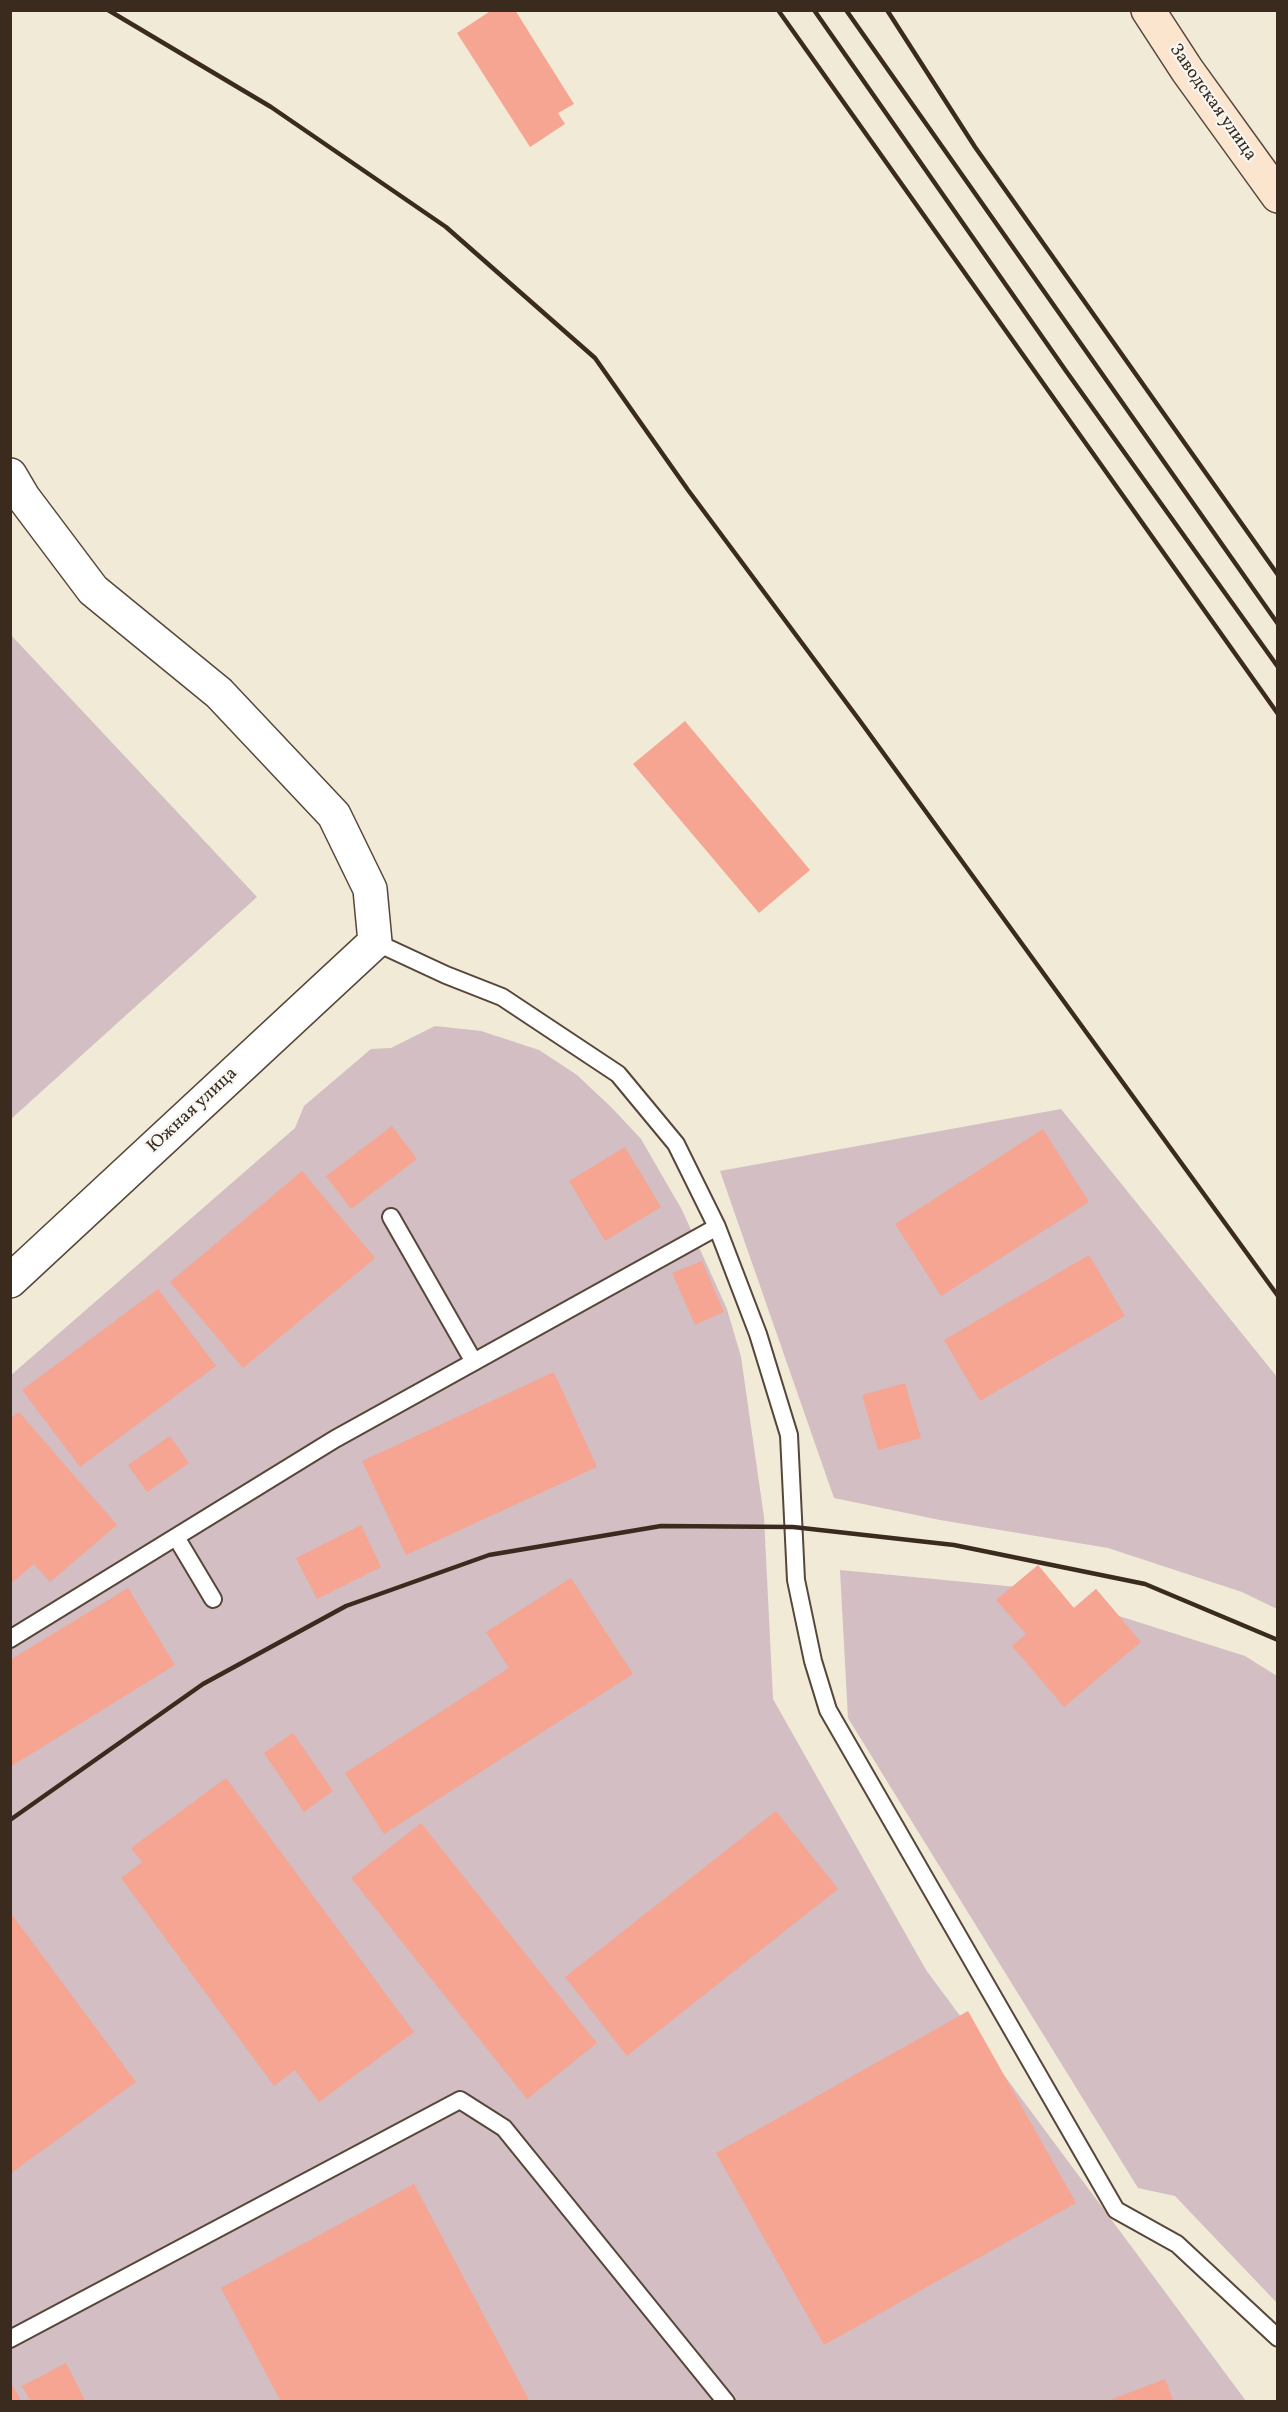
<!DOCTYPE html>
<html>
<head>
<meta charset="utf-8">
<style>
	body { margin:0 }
	#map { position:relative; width:1288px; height:2412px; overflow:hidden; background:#f0ead6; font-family:Vollkorn,serif }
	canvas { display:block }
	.frame { position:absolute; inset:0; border:12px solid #3b2a1e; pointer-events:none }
</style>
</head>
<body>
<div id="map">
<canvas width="1288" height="2412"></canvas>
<div class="frame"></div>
</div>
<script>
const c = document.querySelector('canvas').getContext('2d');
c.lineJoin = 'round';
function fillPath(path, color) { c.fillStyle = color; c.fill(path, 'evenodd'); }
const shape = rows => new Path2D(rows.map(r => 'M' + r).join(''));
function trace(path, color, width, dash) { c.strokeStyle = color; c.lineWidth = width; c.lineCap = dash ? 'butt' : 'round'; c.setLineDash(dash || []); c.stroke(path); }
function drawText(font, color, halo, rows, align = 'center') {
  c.font = font + ' Vollkorn,serif'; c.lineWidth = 4.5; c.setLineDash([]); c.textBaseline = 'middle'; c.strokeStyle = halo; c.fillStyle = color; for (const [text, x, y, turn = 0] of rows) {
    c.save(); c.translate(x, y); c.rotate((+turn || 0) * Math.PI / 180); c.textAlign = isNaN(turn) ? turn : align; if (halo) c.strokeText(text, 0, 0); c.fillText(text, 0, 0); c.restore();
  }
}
fillPath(shape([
	[10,634,257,897,11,1119,10,1119],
	[435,1026,481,1031,539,1050,577,1075,611,1107,641,1139,682,1210,727,1309,741,1357,764,1517,773,1699,926,1970,1246,2401,11,2401,10,1376,295,1128,304,1106,371,1049,391,1048],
	[1061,1109,1277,1377,1277,1609,1242,1592,1108,1548,940,1520,834,1498,720,1171],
	[840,1570,1038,1589,1074,1608,1096,1589,1119,1616,1245,1656,1277,1676,1277,2303,1175,2196,1138,2188,848,1718]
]), '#d2bec3');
fillPath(shape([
	[492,10,515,10,574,104,558,113,565,124,530,147,457,33],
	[685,721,810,870,759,913,633,764],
	[392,1126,417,1159,351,1209,326,1176],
	[1043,1129,1089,1202,941,1296,895,1224],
	[625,1147,661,1207,605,1241,569,1181],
	[302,1171,375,1258,243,1368,170,1282],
	[1089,1255,1125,1316,980,1401,944,1340],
	[702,1261,724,1312,695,1325,672,1273],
	[158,1289,216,1366,80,1467,22,1390],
	[554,1372,597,1467,406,1555,362,1461],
	[905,1383,921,1438,878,1450,862,1395],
	[19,1412,117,1525,50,1582,34,1564,10,1584,10,1419],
	[170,1436,189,1463,147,1492,128,1465],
	[361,1525,381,1567,317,1599,296,1558],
	[1038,1565,1074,1608,1096,1589,1141,1642,1064,1707,1012,1646,1026,1634,996,1600],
	[571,1578,633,1674,384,1834,345,1773,509,1668,486,1632],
	[128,1588,175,1665,10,1767,10,1660],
	[293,1733,333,1791,304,1812,264,1753],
	[226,1778,414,2032,319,2102,295,2070,274,2086,121,1878,142,1862,131,1848],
	[776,1811,838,1889,627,2056,565,1977],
	[421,1823,597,2043,527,2099,351,1878],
	[10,1912,136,2082,10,2174],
	[968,2011,1076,2203,824,2345,716,2153],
	[414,2184,530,2402,281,2402,221,2288],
	[66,2363,86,2402,31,2402,22,2386],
	[1165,2379,1174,2402,1107,2402,1107,2401],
	[10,2381,22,2402,10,2402]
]), '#f6a593');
const lane = shape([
	[375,942,446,975,502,997,618,1074,676,1144,717,1227,758,1334,789,1435,796,1580,813,1661,828,1710,1116,2210,1177,2244,1278,2338],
	[391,1217,474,1362],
	[176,1537,213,1599],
	[10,1639,335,1439,717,1227],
	[10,2339,460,2100,504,2128,726,2402]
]);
const street = shape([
	[10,475,23,497,93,590,219,693,334,815,370,889,375,942,10,1281]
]);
const secondary = shape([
	[1148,10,1187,70,1278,196]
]);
trace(lane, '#56473a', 20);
trace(street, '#56473a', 36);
trace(secondary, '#56473a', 36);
trace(lane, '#fff', 16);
trace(street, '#fff', 33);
trace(secondary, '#fbe5cf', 33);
trace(shape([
	[108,10,271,107,446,227,595,358,688,490,860,721,1278,1296],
	[778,10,1278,714],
	[814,10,1066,371,1278,667],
	[846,10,1278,624],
	[887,10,975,147,1278,575],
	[10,1820,203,1684,346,1606,489,1555,661,1526,793,1527,954,1545,1145,1584,1278,1640]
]), '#3b2a1e', 4.5);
drawText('18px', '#3b2a1e', '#f6f6f2', [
	["Заводская улица",1212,103,55],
	["Южная улица",193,1111,-43]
]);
</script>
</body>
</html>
